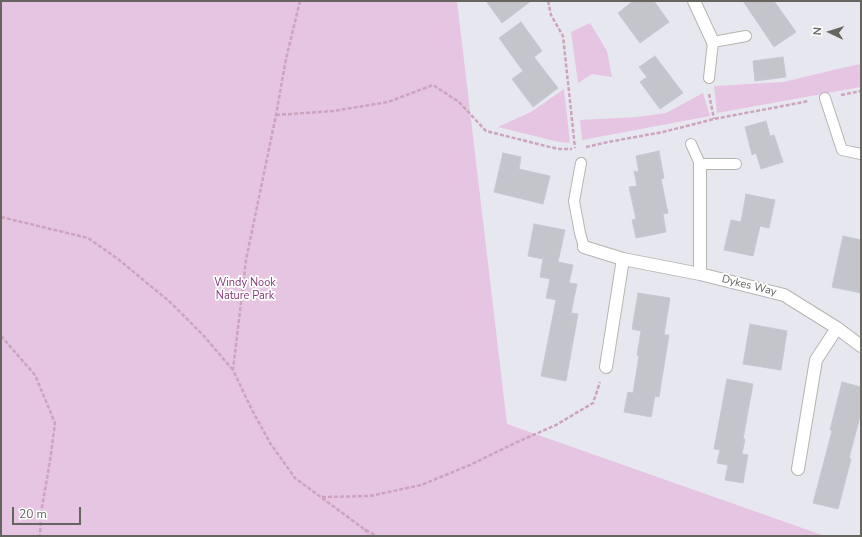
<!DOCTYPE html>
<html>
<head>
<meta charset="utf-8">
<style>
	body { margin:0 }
	#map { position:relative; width:862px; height:537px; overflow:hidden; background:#e7e8ef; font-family:"Nunito Sans",sans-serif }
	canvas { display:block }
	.frame { position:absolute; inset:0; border:2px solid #66645e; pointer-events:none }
	.north { position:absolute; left:810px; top:12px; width:40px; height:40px; -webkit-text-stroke:3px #fff; paint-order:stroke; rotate:274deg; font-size:11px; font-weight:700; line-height:16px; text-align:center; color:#66645e }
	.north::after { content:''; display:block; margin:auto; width:14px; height:18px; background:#66645e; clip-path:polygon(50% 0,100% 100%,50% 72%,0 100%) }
	.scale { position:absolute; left:12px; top:507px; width:69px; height:18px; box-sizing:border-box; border:2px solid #66645e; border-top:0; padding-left:5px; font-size:12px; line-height:14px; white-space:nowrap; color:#66645e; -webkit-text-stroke:3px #fff; paint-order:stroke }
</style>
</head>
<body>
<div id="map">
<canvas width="862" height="537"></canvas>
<div class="frame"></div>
<div class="north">N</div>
<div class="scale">20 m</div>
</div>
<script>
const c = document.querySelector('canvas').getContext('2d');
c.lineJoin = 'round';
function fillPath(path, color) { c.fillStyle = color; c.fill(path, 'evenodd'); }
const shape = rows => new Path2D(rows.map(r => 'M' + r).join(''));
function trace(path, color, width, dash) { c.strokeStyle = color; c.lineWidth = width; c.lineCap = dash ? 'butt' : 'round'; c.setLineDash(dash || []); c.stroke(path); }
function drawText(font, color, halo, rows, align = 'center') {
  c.font = font + ' "Nunito Sans",sans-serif'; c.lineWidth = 3.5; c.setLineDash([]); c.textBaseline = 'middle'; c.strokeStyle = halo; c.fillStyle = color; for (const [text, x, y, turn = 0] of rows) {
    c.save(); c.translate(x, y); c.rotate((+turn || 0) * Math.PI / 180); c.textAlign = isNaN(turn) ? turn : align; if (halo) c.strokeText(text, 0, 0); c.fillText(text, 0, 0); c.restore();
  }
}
fillPath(shape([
	[1,1,457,1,507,424,825,536,1,536],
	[590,23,607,51,612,77,592,74,578,83,571,32],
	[861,64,861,87,717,113,714,86,784,82,837,69],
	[564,89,570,143,559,142,498,127,531,112],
	[703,93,710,116,582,140,580,120,637,117,666,113]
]), '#e5c5e1');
const building = shape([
	[486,1,531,1,502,23,486,1],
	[633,1,654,1,669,22,640,43,618,13,633,1],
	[743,1,774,1,796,32,774,47,743,1],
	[521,22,542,51,534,57,558,88,533,107,512,79,523,71,499,38,521,22],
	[655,56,683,93,660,109,640,82,647,77,639,67,655,56],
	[783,57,786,77,755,81,753,61,783,57],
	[766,121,770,136,774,135,783,162,761,169,756,153,752,155,745,127,766,121],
	[659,151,664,178,661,179,668,213,663,214,666,232,636,238,632,220,636,219,629,187,637,186,634,171,639,172,636,156,659,151],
	[503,153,521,157,519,169,550,176,543,204,494,192,503,153],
	[746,194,775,200,769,228,760,226,753,256,724,250,731,220,741,222,746,194],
	[534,224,565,230,558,262,573,265,569,283,577,284,571,313,578,314,566,381,541,376,556,300,546,298,550,279,540,277,543,259,528,256,534,224],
	[843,236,861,240,861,293,832,287,843,236],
	[638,293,670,298,664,335,669,335,659,397,655,396,651,417,624,412,628,392,633,393,639,356,637,355,641,331,632,329,638,293],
	[750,324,787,331,781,370,743,364,750,324],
	[727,379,753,384,743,439,745,439,742,454,748,455,743,483,725,480,728,465,717,463,720,450,714,449,727,379],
	[842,382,861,387,861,413,849,458,851,459,838,509,813,503,832,431,830,430,842,382]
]);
fillPath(building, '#c3c5cb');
trace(building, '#c5c8d4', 1);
const lane = shape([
	[709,78,713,42,746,36],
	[825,98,842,150,861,154],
	[691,144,700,164,736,164],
	[581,163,574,201,580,233,584,247]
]);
const street = shape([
	[694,1,713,42],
	[700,164,700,274],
	[584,247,623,259,700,274,784,295,837,328,861,346],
	[606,367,623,259],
	[798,469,816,360,837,328]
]);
trace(lane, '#b5b4af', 12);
trace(street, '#b5b4af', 14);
trace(shape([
	[300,1,286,59,276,115,246,260,233,370,251,408,270,443,295,478,364,529,377,536],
	[548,1,551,15,563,36,575,148],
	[709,94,714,119],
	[841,95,861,91],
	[276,115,333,111,388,102,433,85,459,102,486,131,558,149,572,149],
	[586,147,608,142,663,132,714,119,809,101],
	[1,217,88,238,118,259,170,302,203,335,233,370],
	[1,336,35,375,55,423,50,461,41,513,40,536],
	[322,497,370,496,421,485,470,465,515,443,556,425,593,403,600,382],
	[365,529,368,536]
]), '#cea3bd', 2.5, [4, 2]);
trace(lane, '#fff', 10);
trace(street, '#fff', 12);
drawText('11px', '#883b7b', '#fff', [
	["Windy Nook",245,283],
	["Nature Park",245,296]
]);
drawText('11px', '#66645e', '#fff', [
	["Dykes Way",749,286,14]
]);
</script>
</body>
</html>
